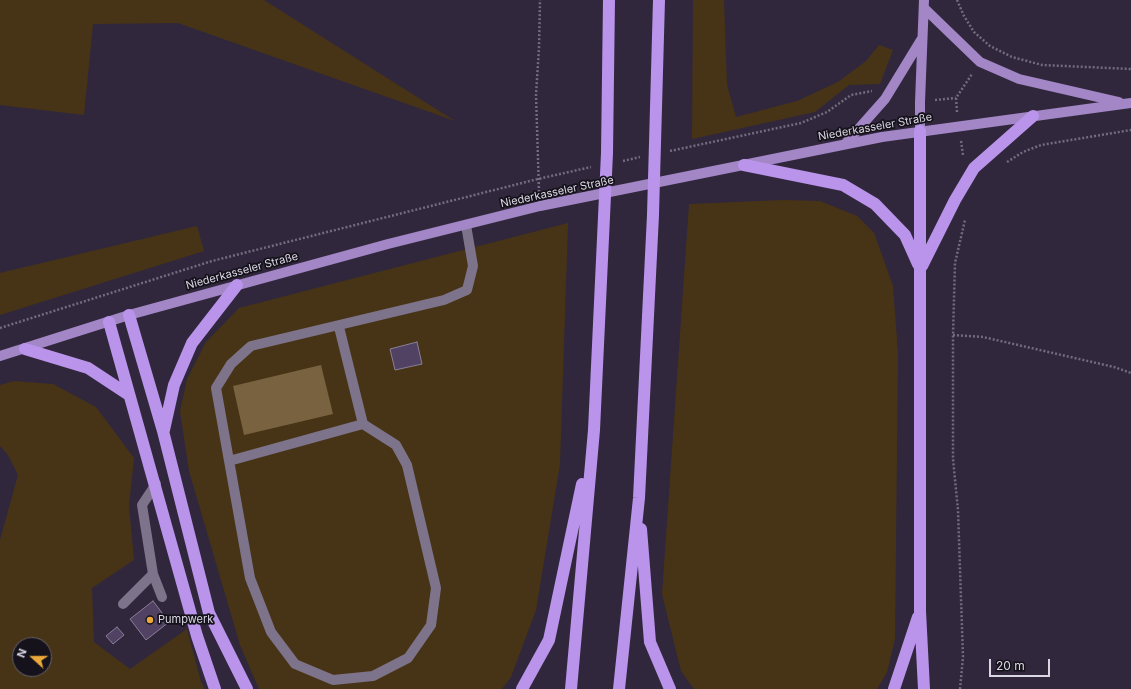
<!DOCTYPE html>
<html>
<head>
<meta charset="utf-8">
<style>
	body { margin:0 }
	#map { position:relative; width:1131px; height:689px; overflow:hidden; background:#30273c; font-family:Inter,sans-serif }
	canvas { display:block }
	.north { position:absolute; left:12px; top:637px; width:40px; height:40px; box-sizing:border-box; background:#16121b; border:1px solid #65606b; border-radius:50%; rotate:291deg; font-size:11px; font-weight:700; line-height:16px; text-align:center; color:#dbd6e4 }
	.north::after { content:''; display:block; margin:auto; width:14px; height:18px; background:#eba939; clip-path:polygon(50% 0,100% 100%,50% 72%,0 100%) }
	.scale { position:absolute; left:989px; top:659px; width:61px; height:18px; box-sizing:border-box; border:2px solid #dbd6e4; border-top:0; padding-left:5px; font-size:12px; line-height:14px; white-space:nowrap; color:#dbd6e4; -webkit-text-stroke:3px #16121b; paint-order:stroke }
</style>
</head>
<body>
<div id="map">
<canvas width="1131" height="689"></canvas>
<div class="north">N</div>
<div class="scale">20 m</div>
</div>
<script>
const c = document.querySelector('canvas').getContext('2d');
c.lineJoin = 'round';
function fillPath(path, color) { c.fillStyle = color; c.fill(path, 'evenodd'); }
const shape = rows => new Path2D(rows.map(r => 'M' + r).join(''));
function trace(path, color, width, dash) { c.strokeStyle = color; c.lineWidth = width; c.lineCap = dash ? 'butt' : 'round'; c.setLineDash(dash || []); c.stroke(path); }
function drawText(font, color, halo, rows, align = 'center') {
  c.font = font + ' Inter,sans-serif'; c.lineWidth = 3.5; c.setLineDash([]); c.textBaseline = 'middle'; c.strokeStyle = halo; c.fillStyle = color; for (const [text, x, y, turn = 0] of rows) {
    c.save(); c.translate(x, y); c.rotate((+turn || 0) * Math.PI / 180); c.textAlign = isNaN(turn) ? turn : align; if (halo) c.strokeText(text, 0, 0); c.fillText(text, 0, 0); c.restore();
  }
}
fillPath(shape([
	[0,0,264,0,455,121,178,23,93,24,84,115,0,105],
	[693,0,724,0,727,85,736,117,797,101,838,82,866,61,879,45,893,50,880,84,849,85,815,112,692,139],
	[782,200,820,201,857,216,874,233,893,286,898,353,895,639,887,672,877,689,694,689,681,671,662,594,689,204],
	[568,223,560,464,536,610,511,677,502,689,259,689,240,645,189,471,180,411,187,379,206,342,239,308],
	[197,226,204,251,0,315,0,273],
	[14,381,53,384,96,407,134,458,129,506,134,560,92,588,94,642,130,669,187,629,201,682,205,689,0,689,0,540,18,475,8,455,0,446,0,385],
	[20,645,44,645,44,669,20,669]
]), '#473416');
fillPath(shape([
	[321,365,333,414,244,435,233,386]
]), '#796240');
const building = shape([
	[417,342,422,364,395,370,390,349,417,342],
	[153,601,169,622,146,640,130,619,153,601],
	[117,627,124,635,113,644,106,636,117,627]
]);
fillPath(building, '#514264');
trace(building, '#897f97', 1);
trace(shape([
	[957,0,964,16,974,32,990,46,1012,57,1042,65,1131,69],
	[935,100,956,98],
	[957,112,956,98,972,74],
	[961,141,963,155],
	[670,151,801,123,827,112,851,95,872,91],
	[623,161,640,157],
	[1007,162,1023,152,1041,145,1131,130],
	[539,192,536,95,539,48,540,0],
	[0,328,212,261,538,179,591,167],
	[953,335,983,337,1114,367,1131,373],
	[960,689,963,657,958,510,953,459,953,335,955,263,965,220]
]), '#736b7e', 2.5, [2, 2]);
trace(shape([
	[339,327,363,424,396,445,407,465,436,588,431,625,408,658,373,676,333,680,295,664,271,632,250,578,216,388,231,364,251,346,444,300,467,290,473,266,466,225],
	[229,461,363,424],
	[153,574,162,597],
	[123,604,153,574,142,505,156,484]
]), '#7d738b', 10);
trace(shape([
	[924,8,980,62,1019,79,1119,102],
	[920,131,920,102,924,0],
	[846,143,885,99,921,40],
	[0,356,129,315,388,244,540,206,882,137,1131,103]
]), '#a286c5', 10);
trace(shape([
	[920,131,920,611,924,689],
	[744,165,843,185,875,204,905,235,918,264],
	[922,266,955,200,974,168,1033,116],
	[129,315,163,431,209,613,247,689],
	[109,322,197,636,215,689],
	[25,349,88,368,129,395],
	[164,430,174,385,192,343,237,285],
	[641,529,650,642,670,689],
	[522,689,549,640,582,484],
	[571,689,594,430,607,153,609,0],
	[619,689,639,498,653,215,659,0],
	[894,689,918,617]
]), '#ba93eb', 12);
for (const [x, y, r, color] of [
	[150,620,4,"#eba939"]
]) { const dot = new Path2D(); dot.arc(x, y, r, 0, 2 * Math.PI); c.fillStyle = color; c.fill(dot); trace(dot, '#16121b', 1.5); }
drawText('11px', '#dbd6e4', '#16121b', [
	["Niederkasseler Straße",875,127,-10],
	["Niederkasseler Straße",557,192,-12],
	["Niederkasseler Straße",242,271,-15]
]);
drawText('11px', '#dbd6e4', '#16121b', [
	["Pumpwerk",158,620]
], 'left');
</script>
</body>
</html>
